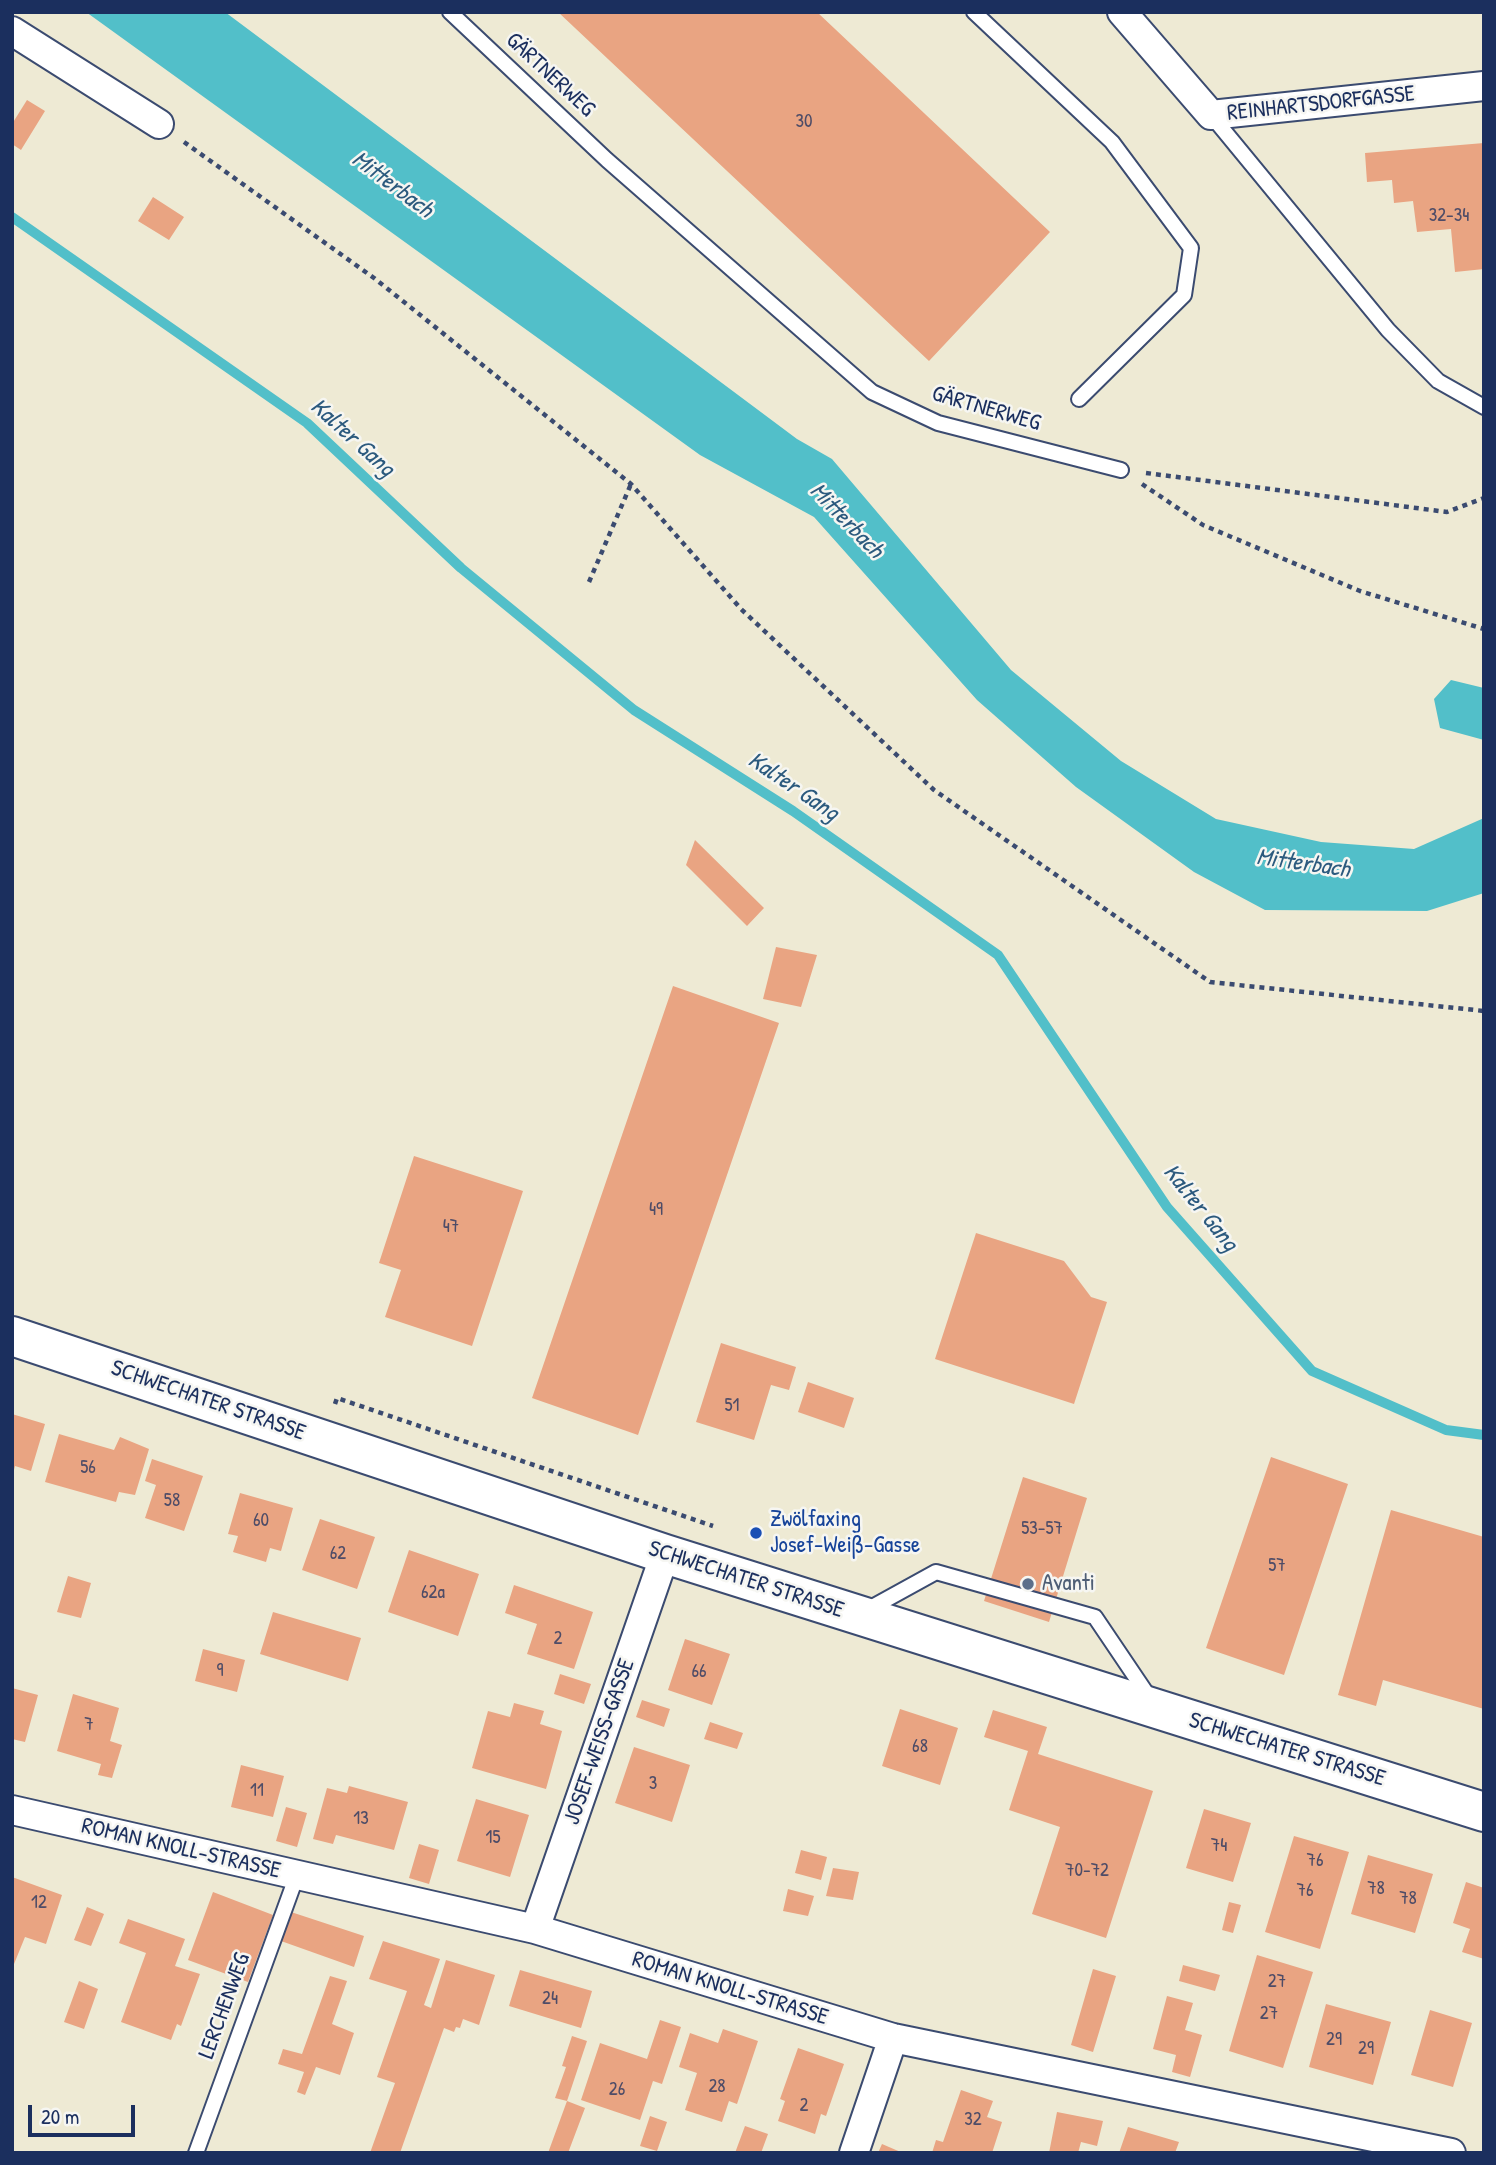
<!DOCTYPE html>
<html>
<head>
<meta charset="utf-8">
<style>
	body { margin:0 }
	#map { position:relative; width:1496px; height:2165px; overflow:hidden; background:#eeead4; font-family:"Patrick Hand",sans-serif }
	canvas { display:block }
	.frame { position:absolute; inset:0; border:14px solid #1b2f5e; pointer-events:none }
	.scale { position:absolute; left:28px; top:2105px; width:107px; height:32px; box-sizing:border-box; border:4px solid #1b2f5e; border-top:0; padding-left:9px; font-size:21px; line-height:24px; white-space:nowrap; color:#1b2f5e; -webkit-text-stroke:5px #f6f6f2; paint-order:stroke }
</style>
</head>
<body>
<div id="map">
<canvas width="1496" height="2165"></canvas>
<div class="frame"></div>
<div class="scale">20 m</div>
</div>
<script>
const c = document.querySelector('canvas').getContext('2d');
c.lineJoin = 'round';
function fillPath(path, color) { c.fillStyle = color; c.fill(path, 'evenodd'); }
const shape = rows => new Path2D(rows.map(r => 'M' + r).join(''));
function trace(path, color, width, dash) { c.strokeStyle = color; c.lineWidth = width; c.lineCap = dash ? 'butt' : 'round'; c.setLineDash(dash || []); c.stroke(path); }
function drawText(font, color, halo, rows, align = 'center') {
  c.font = font + ' "Patrick Hand",sans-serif'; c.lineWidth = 5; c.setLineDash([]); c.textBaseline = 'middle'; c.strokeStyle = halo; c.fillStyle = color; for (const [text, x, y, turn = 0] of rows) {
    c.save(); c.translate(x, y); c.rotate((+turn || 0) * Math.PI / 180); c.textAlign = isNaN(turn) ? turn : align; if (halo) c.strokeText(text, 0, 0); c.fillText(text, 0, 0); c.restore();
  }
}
fillPath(shape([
	[86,12,225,12,797,439,832,459,1011,670,1121,761,1216,819,1321,842,1414,849,1484,818,1484,893,1427,911,1265,910,1194,872,1076,787,977,700,814,517,700,455],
	[1451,680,1484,688,1484,740,1440,728,1434,699]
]), '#52bfc9');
trace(shape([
	[12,217,307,423,461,568,634,710,793,811,998,955,1167,1207,1312,1371,1446,1430,1484,1435]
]), '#52bfc9', 10);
fillPath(shape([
	[558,12,817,12,1050,232,929,361],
	[27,100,45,111,21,150,12,144,12,124],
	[1484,143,1484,269,1455,272,1451,229,1417,232,1413,201,1394,203,1392,180,1367,182,1365,153],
	[153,197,184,217,169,240,138,221],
	[695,840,764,908,747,926,686,865],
	[776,947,817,955,801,1007,763,999],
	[673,986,779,1023,638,1435,532,1398],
	[414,1156,523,1191,472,1346,385,1317,401,1270,379,1263],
	[976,1233,1064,1261,1091,1297,1107,1302,1074,1404,935,1359],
	[721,1343,796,1367,789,1390,771,1385,754,1440,696,1422],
	[808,1382,854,1398,844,1428,798,1412],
	[12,1414,45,1424,31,1471,15,1466,13,1474],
	[59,1434,114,1450,120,1437,149,1449,135,1495,119,1492,116,1502,45,1482],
	[1271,1457,1348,1484,1284,1675,1206,1648],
	[152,1459,203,1476,184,1531,145,1518,156,1485,145,1481],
	[1023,1477,1087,1498,1049,1622,984,1601],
	[240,1493,293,1508,281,1551,270,1548,266,1562,233,1552,238,1536,228,1534],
	[1391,1510,1484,1537,1484,1709,1383,1680,1376,1706,1338,1695],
	[320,1519,375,1537,357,1589,302,1570],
	[409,1550,479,1574,458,1636,388,1612],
	[68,1576,91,1583,81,1618,57,1612],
	[514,1585,593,1612,574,1669,527,1654,537,1624,505,1613],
	[273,1612,361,1638,348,1681,260,1654],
	[685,1639,730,1654,712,1705,668,1690],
	[203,1649,245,1660,237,1692,195,1681],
	[560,1674,591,1684,584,1704,554,1694],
	[12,1688,38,1695,25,1742,12,1739],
	[73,1694,119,1708,110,1741,122,1745,112,1778,98,1775,101,1764,57,1751],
	[642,1700,670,1709,664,1727,636,1717],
	[514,1703,544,1711,540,1724,562,1731,546,1789,472,1768,488,1711,510,1717],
	[900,1709,958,1728,940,1785,882,1766],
	[993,1710,1047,1727,1038,1754,1153,1791,1106,1938,1032,1914,1060,1827,1009,1810,1028,1751,984,1737],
	[710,1722,743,1733,737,1749,704,1739],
	[634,1747,690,1765,672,1822,615,1803],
	[241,1765,284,1776,273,1817,231,1807],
	[349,1786,408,1802,394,1850,336,1835,333,1844,313,1839,327,1788,347,1793],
	[476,1799,529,1815,510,1877,457,1861],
	[286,1807,307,1813,297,1847,276,1841],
	[1204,1809,1251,1823,1233,1882,1186,1868],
	[1294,1836,1349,1852,1320,1949,1265,1932],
	[419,1844,439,1850,429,1884,409,1878],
	[801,1850,827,1857,821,1880,795,1873],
	[1368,1855,1433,1874,1415,1933,1351,1914],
	[833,1868,859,1872,853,1900,826,1896],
	[12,1877,62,1895,46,1944,25,1937,12,1969],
	[1466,1882,1484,1888,1484,1959,1462,1952,1470,1929,1453,1923],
	[788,1889,814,1896,808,1916,783,1911],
	[213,1892,273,1915,248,1982,188,1960],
	[1229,1902,1241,1905,1233,1933,1222,1930],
	[87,1907,104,1914,91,1946,74,1940],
	[291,1912,364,1936,354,1967,281,1941],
	[128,1919,185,1939,175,1966,200,1974,181,2026,177,2024,171,2040,121,2022,146,1953,119,1943],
	[383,1941,440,1959,424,2005,431,2008,446,1960,495,1975,479,2025,463,2019,460,2028,456,2027,454,2032,444,2028,400,2153,370,2153,395,2083,377,2077,407,1991,369,1979],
	[1257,1955,1313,1972,1283,2068,1229,2051],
	[1183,1965,1220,1975,1215,1991,1179,1981],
	[1093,1969,1116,1976,1093,2052,1071,2045],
	[520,1970,592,1991,581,2028,509,2006],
	[330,1976,347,1981,332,2024,354,2033,340,2075,316,2067,305,2095,297,2092,304,2072,278,2064,283,2049,302,2054],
	[79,1981,98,1989,84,2029,64,2022],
	[1167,1996,1193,2003,1185,2030,1202,2035,1190,2077,1172,2072,1176,2055,1153,2049],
	[1326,2004,1391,2022,1373,2085,1309,2067],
	[1430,2010,1472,2023,1453,2087,1411,2075],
	[660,2020,681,2027,662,2084,653,2081,640,2120,581,2100,600,2043,647,2059],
	[723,2029,758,2041,737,2104,729,2101,722,2122,685,2110,697,2073,679,2067,690,2033,718,2043],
	[572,2036,587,2041,567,2101,555,2098,566,2067,562,2066],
	[798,2048,844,2064,826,2116,821,2114,815,2134,778,2121,785,2101,780,2099],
	[961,2090,993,2101,987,2117,1002,2122,992,2153,932,2153,936,2140,943,2142],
	[567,2101,585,2108,568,2153,548,2153],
	[1057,2112,1103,2121,1097,2146,1081,2142,1078,2153,1049,2153],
	[650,2116,667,2122,657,2151,640,2146],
	[745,2126,768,2134,761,2153,735,2153],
	[1128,2127,1179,2142,1175,2153,1119,2153],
	[882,2144,903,2153,878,2153]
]), '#e9a482');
const lane = shape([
	[450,12,607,160,872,392,938,423,1121,470],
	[974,12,1112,142,1191,248,1184,295,1079,399],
	[1211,115,1388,330,1438,381,1484,407],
	[867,1610,936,1572,1095,1617,1149,1697],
	[196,2153,297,1875]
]);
const street = shape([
	[1122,12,1211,115,1484,86],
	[12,31,159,124],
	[12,1810,535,1929,893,2038,1451,2153],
	[535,1929,665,1554],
	[854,2153,893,2038]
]);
const secondary = shape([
	[12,1336,665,1554,1484,1812]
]);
trace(lane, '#3b4b70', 18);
trace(street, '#3b4b70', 32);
trace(secondary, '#3b4b70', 42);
trace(shape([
	[184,142,374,278,631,484,741,609,934,790,1210,982,1484,1011],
	[1146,473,1447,512,1484,498],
	[1142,484,1203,525,1360,591,1484,629],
	[589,582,631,484],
	[335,1404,337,1398,713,1526]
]), '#3b4b70', 4.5, [5, 5]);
trace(lane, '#fff', 14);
trace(street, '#fff', 28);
trace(secondary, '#fff', 38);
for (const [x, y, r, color] of [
	[756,1533,7,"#1a4fb4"],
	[1028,1584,7,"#5c6f8a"]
]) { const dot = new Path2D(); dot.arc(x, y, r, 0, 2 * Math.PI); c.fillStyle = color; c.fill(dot); trace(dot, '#f6f6f2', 2.5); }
drawText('19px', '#4e4c67', null, [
	["30",804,122],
	["32-34",1449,216],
	["49",656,1210],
	["47",451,1227],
	["51",732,1406],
	["56",88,1468],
	["58",172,1501],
	["60",261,1521],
	["53-57",1042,1529],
	["62",338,1554],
	["57",1277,1566],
	["62a",433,1593],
	["2",558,1639],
	["9",220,1671],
	["66",699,1672],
	["7",89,1725],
	["68",920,1747],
	["3",653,1784],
	["11",257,1791],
	["13",361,1819],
	["15",493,1838],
	["74",1219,1846],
	["76",1315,1861],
	["70-72",1087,1871],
	["78",1376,1889],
	["76",1305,1891],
	["78",1408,1899],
	["12",39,1903],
	["27",1277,1982],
	["24",550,1999],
	["27",1269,2014],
	["29",1334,2040],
	["29",1366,2049],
	["28",717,2087],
	["26",617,2090],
	["2",804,2106],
	["32",973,2120]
]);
drawText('23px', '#1b2f5e', '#f6f6f2', [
	["GÄRTNERWEG",550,75,43],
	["REINHARTSDORFGASSE",1321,104,-6],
	["GÄRTNERWEG",986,409,16],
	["SCHWECHATER STRASSE",208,1401,19],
	["SCHWECHATER STRASSE",746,1580,18],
	["JOSEF-WEISS-GASSE",600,1742,-71],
	["SCHWECHATER STRASSE",1287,1750,17],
	["ROMAN KNOLL-STRASSE",181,1849,13],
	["ROMAN KNOLL-STRASSE",730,1989,17],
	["LERCHENWEG",225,2006,-70]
]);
drawText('23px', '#164399', '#f6f6f2', [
	["Zwölfaxing",770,1520],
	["Josef-Weiß-Gasse",770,1546]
], 'left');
drawText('23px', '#4e5e75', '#f6f6f2', [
	["Avanti",1042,1584]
], 'left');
drawText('italic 24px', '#2c5a7e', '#f6f6f2', [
	["Mitterbach",392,185,37],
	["Kalter Gang",352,438,42],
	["Mitterbach",846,521,46],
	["Kalter Gang",793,787,34],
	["Mitterbach",1303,864,8],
	["Kalter Gang",1200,1208,51]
]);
</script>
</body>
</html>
